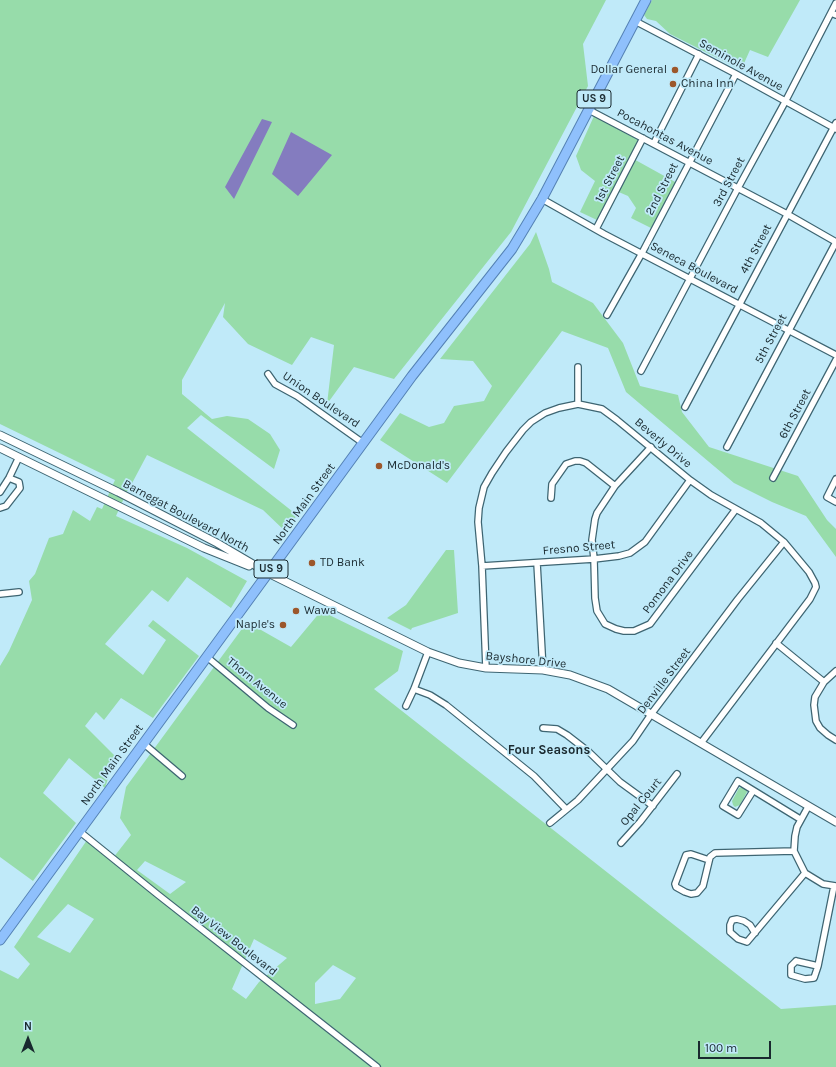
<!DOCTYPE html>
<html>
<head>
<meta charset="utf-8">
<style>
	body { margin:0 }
	#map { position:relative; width:836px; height:1067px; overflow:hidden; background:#c0eaf9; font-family:Karla,sans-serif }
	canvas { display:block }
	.north { position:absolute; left:8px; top:1019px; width:40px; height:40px; -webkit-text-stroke:3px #c0eaf9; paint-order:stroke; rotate:0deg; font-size:11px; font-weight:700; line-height:16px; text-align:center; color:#19292f }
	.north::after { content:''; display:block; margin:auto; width:14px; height:18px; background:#19292f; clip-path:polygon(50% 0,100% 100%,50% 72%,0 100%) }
	.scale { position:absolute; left:698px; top:1041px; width:73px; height:18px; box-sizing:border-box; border:2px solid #19292f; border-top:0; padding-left:5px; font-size:12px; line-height:14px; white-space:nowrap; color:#19292f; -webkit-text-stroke:3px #c0eaf9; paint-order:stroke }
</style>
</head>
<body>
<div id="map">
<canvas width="836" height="1067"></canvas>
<div class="north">N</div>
<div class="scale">100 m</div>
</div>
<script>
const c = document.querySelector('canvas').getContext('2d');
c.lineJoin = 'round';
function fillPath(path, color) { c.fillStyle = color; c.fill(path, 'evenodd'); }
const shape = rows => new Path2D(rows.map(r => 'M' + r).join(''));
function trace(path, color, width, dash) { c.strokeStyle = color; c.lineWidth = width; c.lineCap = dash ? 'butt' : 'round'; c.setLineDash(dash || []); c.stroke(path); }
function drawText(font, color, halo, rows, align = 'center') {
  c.font = font + ' Karla,sans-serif'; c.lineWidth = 3.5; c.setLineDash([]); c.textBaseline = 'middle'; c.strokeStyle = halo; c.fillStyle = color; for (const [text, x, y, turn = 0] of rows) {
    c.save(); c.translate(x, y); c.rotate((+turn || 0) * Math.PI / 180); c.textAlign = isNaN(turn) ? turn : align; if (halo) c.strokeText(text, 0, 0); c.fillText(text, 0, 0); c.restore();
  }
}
fillPath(shape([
	[0,0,606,0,583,44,588,86,511,232,394,379,354,367,327,404,334,345,311,337,292,365,248,344,223,317,225,303,182,380,182,394,212,419,227,416,248,419,270,434,280,450,274,469,201,415,187,428,297,515,286,532,263,510,147,455,130,487,129,487,116,516,187,548,247,581,231,608,187,577,168,602,152,590,105,644,143,675,166,640,148,626,153,620,199,656,153,718,121,698,104,720,96,712,85,726,115,756,105,788,69,758,43,793,76,823,33,881,0,857,0,666,9,651,32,600,29,581,35,574,49,538,63,534,73,510,90,521,97,507,102,509,115,480,0,424],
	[652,0,800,0,768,57,750,50,741,70,670,34,656,21,647,19,644,15],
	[594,116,638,140,630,157,677,183,651,228,631,218,636,208,628,196,614,190,597,220,580,212,595,181,581,170,576,156],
	[536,232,549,269,552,282,593,303,623,343,640,386,678,395,682,412,709,447,798,476,827,520,836,529,836,557,806,516,772,502,734,483,626,392,608,348,562,331,447,483,380,440,400,413,429,427,444,423,454,406,484,401,492,386,473,361,440,359,530,244],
	[446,550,454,550,458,613,412,628,411,630,387,618,406,605],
	[321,611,403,651,398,671,374,689,781,1009,836,1005,836,1067,0,1067,0,970,18,979,30,964,14,947,87,840,113,858,131,835,120,818,126,787,247,622,291,647],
	[145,861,186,882,170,894,137,870],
	[68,904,94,919,70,953,37,937],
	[254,939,287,958,259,982,246,999,232,989],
	[333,965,356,978,340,999,315,1004,315,983],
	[744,787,747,789,747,792,740,805,735,807,733,805,732,801,739,788]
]), '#97dcaa');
fillPath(shape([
	[262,119,272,122,234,199,225,187],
	[291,132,332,155,298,196,272,174]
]), '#847cbf');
const minor = shape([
	[831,13,836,15],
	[635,21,736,74,836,129],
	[589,110,787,214,836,242],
	[654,143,699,54],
	[542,199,604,234,836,355],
	[596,229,643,138],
	[607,315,642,253,736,74],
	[641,371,738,188,785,102,836,3],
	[268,374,275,384,297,396,363,443],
	[578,404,578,367],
	[685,407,836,123],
	[651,447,615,486,597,513,595,519,592,540,594,559,595,598,597,611,605,624,616,629,624,631,634,631,650,624,736,509],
	[727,447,836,242],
	[773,478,836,360],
	[836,479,827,497,836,502],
	[0,492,9,478,19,457],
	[551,498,552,484,566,464,575,461,580,461,586,463,615,486],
	[0,508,6,506,20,488,19,482,9,478],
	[537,563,543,670],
	[482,566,594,559,619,556,630,553,645,542,690,480],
	[0,594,19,592],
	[776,643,824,682],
	[207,657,268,708,293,725],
	[486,668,482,566,478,522,479,508,484,487,492,473,506,452,523,430,531,422,545,413,559,408,578,404,602,409,617,420,690,480,711,495,761,523,784,542,809,572,815,583,816,587,810,599,701,743],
	[836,671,824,682,815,697,814,705,816,721,820,728,828,735,836,740],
	[414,689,430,695,446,705,534,776,566,809],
	[406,706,414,689,428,652],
	[543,728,557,729,567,735,589,752,620,782,653,806],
	[143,743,182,776],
	[753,791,738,815,723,806,738,781,800,819],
	[808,807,797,827,795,836,794,851,805,873,823,884,836,886],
	[550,823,578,800,633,741,652,713,738,599,784,542],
	[79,831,157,894,377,1067],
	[621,843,640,822,677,774],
	[709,860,691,854,686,855,678,876,675,884,676,887,685,892,691,894,697,893,703,886,710,857,715,853,794,851],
	[755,933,750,925,744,921,737,919,732,920,730,925,730,932,738,939,747,942,805,873],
	[796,961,818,966,814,978,805,979,791,975,791,966,796,961],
	[818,966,834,886]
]);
const tertiary = shape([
	[0,435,118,492,217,543,268,573,428,652,459,663,486,668,543,670,570,675,608,689,836,822],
	[0,448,204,548,249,566]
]);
const trunk = shape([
	[0,940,412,376,512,249,542,199,646,0]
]);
trace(minor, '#3e6572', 8);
trace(tertiary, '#3e6572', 9);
trace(trunk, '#5481b4', 11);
trace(minor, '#fff', 5.5);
trace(tertiary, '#fff', 7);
trace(trunk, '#8fc0fc', 9);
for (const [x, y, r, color] of [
	[675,70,4,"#9c572b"],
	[673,84,4,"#9c572b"],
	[379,466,4,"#9c572b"],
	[312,563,4,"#9c572b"],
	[296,611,4,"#9c572b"],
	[283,625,4,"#9c572b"]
]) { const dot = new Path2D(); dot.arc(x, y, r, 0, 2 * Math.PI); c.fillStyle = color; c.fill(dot); trace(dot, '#c0eaf9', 1.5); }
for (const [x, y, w] of [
	[594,99,34],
	[271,569,34]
]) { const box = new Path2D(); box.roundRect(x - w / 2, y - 9, w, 18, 3); c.fillStyle = '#c0eaf9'; c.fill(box); trace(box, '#19292f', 1); }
drawText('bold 11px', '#19292f', null, [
	["US 9",594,99],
	["US 9",271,569]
]);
drawText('12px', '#19292f', '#c0eaf9', [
	["Seminole Avenue",741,65,29],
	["Pocahontas Avenue",665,137,28],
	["1st Street",610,179,-63],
	["3rd Street",729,182,-62],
	["2nd Street",662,189,-63],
	["4th Street",756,249,-62],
	["Seneca Boulevard",694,268,28],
	["5th Street",771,339,-62],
	["Union Boulevard",321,400,34],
	["6th Street",795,414,-62],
	["Beverly Drive",663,443,40],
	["North Main Street",304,504,-54],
	["Barnegat Boulevard North",186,516,28],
	["Fresno Street",579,548,-5],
	["Pomona Drive",668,582,-53],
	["Bayshore Drive",526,660,6],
	["Denville Street",664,681,-53],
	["Thorn Avenue",257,683,39],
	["North Main Street",112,765,-54],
	["Opal Court",641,802,-51],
	["Bay View Boulevard",234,941,38]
]);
drawText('12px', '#19292f', '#c0eaf9', [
	["Dollar General",667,70,"right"],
	["China Inn",681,84],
	["McDonald's",387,466],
	["TD Bank",320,563],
	["Wawa",304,611],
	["Naple's",275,625,"right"]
], 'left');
drawText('bold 13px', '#19292f', '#c0eaf9', [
	["Four Seasons",549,750]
]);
</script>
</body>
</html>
